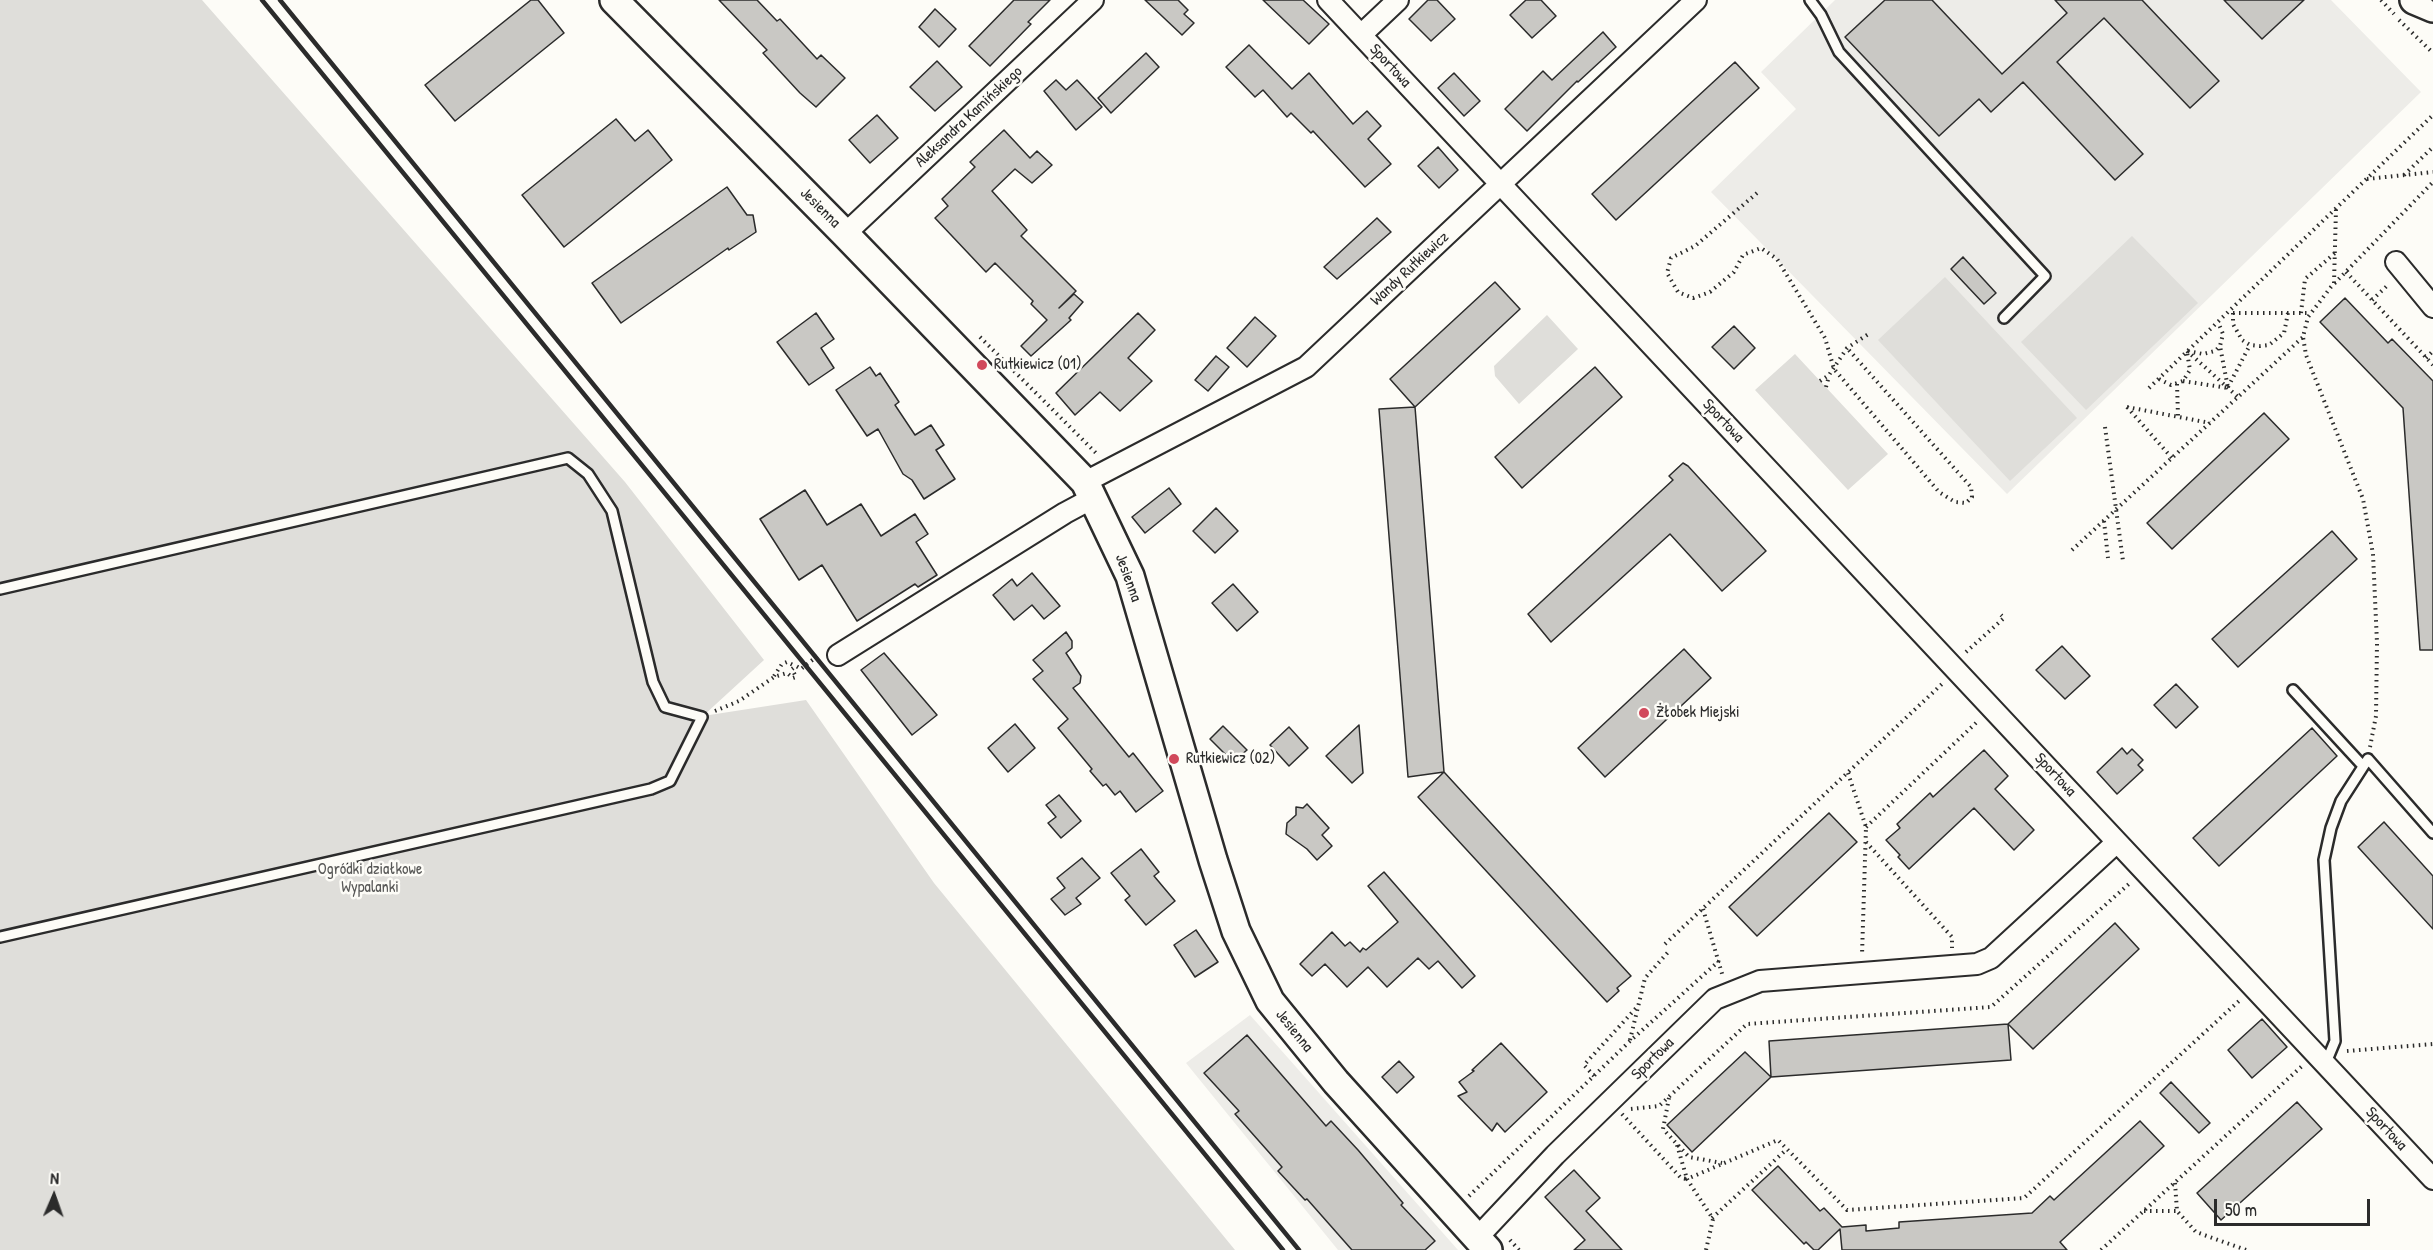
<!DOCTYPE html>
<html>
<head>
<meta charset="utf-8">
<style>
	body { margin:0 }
	#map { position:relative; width:2433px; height:1250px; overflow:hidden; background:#fdfcf7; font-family:"Patrick Hand",sans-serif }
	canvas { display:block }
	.north { position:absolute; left:24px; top:1166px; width:60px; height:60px; -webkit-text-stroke:4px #fdfcf7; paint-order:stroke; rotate:2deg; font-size:16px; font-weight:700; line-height:24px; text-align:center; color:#2b2b2b }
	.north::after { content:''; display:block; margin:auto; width:21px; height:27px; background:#2b2b2b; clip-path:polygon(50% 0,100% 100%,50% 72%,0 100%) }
	.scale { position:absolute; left:2214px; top:1199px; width:156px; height:27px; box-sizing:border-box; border:3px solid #2b2b2b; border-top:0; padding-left:8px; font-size:18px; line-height:21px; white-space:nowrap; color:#2b2b2b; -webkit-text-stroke:4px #fdfcf7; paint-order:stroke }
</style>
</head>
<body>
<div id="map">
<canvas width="2433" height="1250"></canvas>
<div class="north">N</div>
<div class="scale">50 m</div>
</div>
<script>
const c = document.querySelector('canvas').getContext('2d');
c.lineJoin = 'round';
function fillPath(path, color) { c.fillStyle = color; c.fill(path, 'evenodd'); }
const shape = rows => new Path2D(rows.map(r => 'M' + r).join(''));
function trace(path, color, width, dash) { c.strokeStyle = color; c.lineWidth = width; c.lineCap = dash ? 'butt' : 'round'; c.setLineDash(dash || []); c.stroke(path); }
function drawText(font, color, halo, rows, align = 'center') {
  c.font = font + ' "Patrick Hand",sans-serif'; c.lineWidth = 5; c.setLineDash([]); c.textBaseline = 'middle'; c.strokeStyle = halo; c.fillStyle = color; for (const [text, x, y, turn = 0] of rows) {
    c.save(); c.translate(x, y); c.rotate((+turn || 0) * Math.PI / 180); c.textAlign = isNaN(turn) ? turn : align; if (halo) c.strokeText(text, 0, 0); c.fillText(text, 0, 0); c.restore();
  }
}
fillPath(shape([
	[1835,0,2331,0,2421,92,2007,494,1711,192,1796,109,1761,72],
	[1250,1015,1458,1250,1338,1250,1186,1063]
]), '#edece8');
fillPath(shape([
	[0,0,202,0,625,482,764,660,703,716,806,700,934,883,1235,1250,0,1250],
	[2132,236,2198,303,2086,410,2021,342],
	[1945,277,2077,418,2010,481,1878,340],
	[1547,315,1578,349,1519,404,1495,376,1494,366],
	[1795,354,1888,454,1848,490,1755,390]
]), '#dfdeda');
const building = shape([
	[531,0,538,0,564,33,455,121,425,85,531,0],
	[719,0,757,0,777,21,780,19,817,59,821,55,845,78,816,107,800,93,763,53,767,50,719,0],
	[1014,0,1050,0,1028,22,1031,24,990,66,969,46,1014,0],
	[1145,0,1178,0,1188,10,1184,14,1194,23,1182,35,1145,0],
	[1263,0,1303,0,1329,24,1309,44,1263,0],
	[1428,0,1437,0,1455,19,1431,41,1409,19,1428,0],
	[1526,0,1541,0,1556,16,1532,38,1510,15,1526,0],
	[1885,0,1932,0,2002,74,2067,13,2055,0,2142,0,2219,81,2190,108,2104,18,2057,62,2143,154,2115,180,2023,82,1991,112,1979,99,1939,136,1845,37,1885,0],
	[2224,0,2304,0,2262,39,2224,0],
	[935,9,956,29,939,47,919,27,935,9],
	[1603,32,1616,47,1578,82,1577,81,1527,131,1505,109,1543,71,1552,80,1603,32],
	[1249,45,1292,89,1309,73,1353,124,1367,111,1381,126,1368,139,1391,164,1365,187,1313,131,1311,133,1291,113,1287,117,1263,90,1255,97,1226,67,1249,45],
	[1146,53,1159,67,1111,113,1098,98,1146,53],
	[937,61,962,87,935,111,910,87,937,61],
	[1735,62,1759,88,1616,220,1592,194,1735,62],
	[1454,73,1480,101,1464,116,1438,88,1454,73],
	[1056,80,1066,90,1077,80,1102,107,1076,130,1044,91,1056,80],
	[877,115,898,138,870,163,849,140,877,115],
	[616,119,635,141,648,130,672,160,564,247,522,195,616,119],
	[1004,130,1030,158,1037,151,1052,165,1032,183,1015,169,992,191,1027,230,1021,236,1076,291,1059,308,1074,294,1083,302,1069,318,1071,320,1031,356,1021,346,1047,320,1031,304,1033,301,995,263,986,272,935,218,948,206,942,199,975,167,970,162,1004,130],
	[1438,147,1458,170,1439,188,1418,166,1438,147],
	[727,187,747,215,753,215,756,232,729,250,728,248,621,323,592,283,727,187],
	[1377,218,1391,232,1337,279,1324,267,1377,218],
	[1963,257,1996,293,1984,304,1951,269,1963,257],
	[1495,282,1520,309,1415,407,1390,379,1495,282],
	[2345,298,2388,343,2392,339,2433,381,2433,650,2420,650,2403,408,2320,322,2345,298],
	[816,313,834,339,821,348,834,368,809,385,777,342,816,313],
	[1138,313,1155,330,1128,358,1152,381,1120,411,1100,392,1075,415,1056,393,1138,313],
	[1255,317,1276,336,1247,367,1227,348,1255,317],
	[1734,326,1755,348,1734,369,1712,347,1734,326],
	[1216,356,1229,367,1208,391,1195,380,1216,356],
	[870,367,876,376,880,373,899,402,895,405,915,435,931,425,944,445,936,450,955,479,924,499,912,480,903,474,878,429,867,436,836,390,870,367],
	[1595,367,1622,397,1522,488,1495,457,1595,367],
	[1415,407,1444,772,1408,777,1379,409,1415,407],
	[2264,413,2289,439,2172,549,2147,523,2264,413],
	[1683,463,1688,466,1766,551,1722,591,1670,534,1551,642,1528,614,1673,480,1669,476,1683,463],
	[1169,488,1181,504,1145,533,1132,517,1169,488],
	[805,490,827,525,861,504,881,536,915,514,928,534,916,542,937,575,918,587,915,584,857,621,822,565,799,580,760,519,805,490],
	[1216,508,1238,531,1215,553,1193,531,1216,508],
	[2332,531,2357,559,2238,667,2212,639,2332,531],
	[1032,573,1060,606,1044,619,1032,605,1014,620,993,595,1012,579,1017,586,1032,573],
	[1233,584,1258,612,1237,631,1212,603,1233,584],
	[1066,632,1072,641,1072,648,1066,653,1081,676,1080,683,1073,688,1129,757,1133,753,1163,791,1136,812,1120,791,1115,795,1106,784,1103,786,1090,771,1092,769,1058,728,1068,719,1033,679,1043,671,1033,660,1066,632],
	[2062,646,2090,676,2065,699,2036,670,2062,646],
	[1684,649,1711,678,1605,777,1578,748,1684,649],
	[884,653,937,715,912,735,861,670,884,653],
	[2176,684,2198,707,2176,728,2154,705,2176,684],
	[1015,724,1035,748,1008,772,988,748,1015,724],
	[1359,725,1363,773,1352,783,1326,756,1359,725],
	[1223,726,1247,750,1233,762,1210,739,1223,726],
	[1289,727,1308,748,1289,766,1270,745,1289,727],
	[2312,728,2337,756,2219,866,2193,838,2312,728],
	[2122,748,2127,754,2132,749,2143,760,2138,765,2143,770,2117,794,2097,772,2122,748],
	[1984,750,2008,776,1995,789,2034,830,2014,850,1974,808,1909,869,1898,857,1900,855,1886,840,1900,828,1897,824,1930,793,1933,797,1984,750],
	[1444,772,1631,976,1617,988,1619,991,1607,1002,1418,797,1444,772],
	[1059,795,1081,821,1061,838,1048,823,1056,817,1046,805,1059,795],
	[1307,804,1329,828,1322,835,1332,846,1317,860,1307,849,1286,834,1287,823,1296,815,1296,807,1303,808,1307,804],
	[1829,813,1857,842,1757,936,1729,907,1829,813],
	[2384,822,2433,876,2433,929,2358,847,2384,822],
	[1141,849,1159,872,1154,876,1175,901,1146,925,1125,900,1130,896,1111,873,1141,849],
	[1082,858,1100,878,1076,898,1081,904,1065,915,1051,899,1065,888,1057,878,1082,858],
	[1384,872,1475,976,1462,988,1438,961,1429,969,1418,958,1387,987,1368,967,1347,987,1325,964,1312,976,1300,964,1332,932,1345,946,1350,942,1360,952,1363,948,1366,950,1398,922,1368,886,1384,872],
	[2115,923,2139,949,2033,1049,2008,1024,2115,923],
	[1196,930,1218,962,1195,977,1174,945,1196,930],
	[2262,1019,2287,1047,2252,1078,2228,1050,2262,1019],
	[2008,1024,2011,1060,1771,1077,1769,1041,2008,1024],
	[1247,1035,1326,1126,1331,1121,1358,1150,1403,1203,1401,1205,1435,1241,1425,1250,1352,1250,1307,1199,1305,1200,1278,1171,1282,1167,1235,1114,1239,1111,1204,1073,1247,1035],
	[1501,1043,1547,1092,1505,1132,1497,1123,1492,1131,1458,1096,1467,1092,1459,1082,1474,1071,1472,1070,1501,1043],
	[1745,1052,1771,1077,1692,1152,1667,1125,1745,1052],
	[1399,1061,1414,1077,1397,1093,1382,1077,1399,1061],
	[2171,1082,2210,1123,2199,1133,2160,1093,2171,1082],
	[2297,1102,2322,1129,2221,1220,2197,1193,2297,1102],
	[2140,1121,2164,1146,2060,1242,2067,1250,1842,1250,1840,1229,1818,1250,1814,1250,1806,1242,1804,1244,1752,1190,1778,1166,1820,1211,1824,1208,1842,1227,1866,1225,1866,1231,1899,1228,1899,1222,2032,1213,2050,1196,2054,1200,2140,1121],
	[1574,1170,1600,1198,1586,1211,1622,1250,1574,1250,1585,1240,1545,1197,1574,1170]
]);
fillPath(building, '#c9c8c4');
trace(building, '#2b2b2b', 1.5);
const lane = shape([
	[1810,0,1821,15,1839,52,2045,276,2004,318],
	[0,589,568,458,588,474,612,511,653,682,665,707,702,717,670,781,651,789,0,937],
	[2293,690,2363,766],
	[2325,1065,2335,1041,2324,860,2331,828,2341,801,2368,759,2433,833]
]);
const street = shape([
	[1328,0,2433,1179],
	[1361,35,1398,0],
	[845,234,1093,0],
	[2396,262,2433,307],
	[1085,482,1306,367,1696,0],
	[838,655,1065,513,1093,498],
	[1477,1238,1555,1155,1715,999,1760,981,1977,964,1991,958,2117,842]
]);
const secondary = shape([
	[614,0,845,234,1085,482,1130,576,1213,860,1236,931,1270,1001,1336,1082,1488,1250],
	[2414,0,2433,8]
]);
trace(lane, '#2b2b2b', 14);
trace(street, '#2b2b2b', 24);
trace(secondary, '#2b2b2b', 32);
trace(shape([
	[2381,0,2394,14],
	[2399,20,2433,53],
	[2404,175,2433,147],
	[2367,179,2433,172],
	[1757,193,1695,246,1671,258,1667,273,1678,292,1693,298,1710,292,1734,272,1743,255,1761,248,1777,259,1825,338,1834,369,1939,492,1955,502,1966,503,1972,497,1971,487,1847,348],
	[2346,272,2433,365],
	[2334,283,2336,209],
	[2372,300,2389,284],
	[2233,313,2233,324,2242,340,2250,345,2260,346,2269,345,2284,333,2288,313],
	[2233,313,2311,313],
	[2301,313,2305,279,2335,253],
	[980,337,1098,455],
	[2187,351,2238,397],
	[2188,351,2203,354,2215,351,2220,346,2223,334,2218,322],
	[2426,358,2433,351],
	[2159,379,2171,385,2183,381,2190,370,2187,352],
	[1820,381,1829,375,1847,348,1870,333],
	[2183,381,2228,388,2220,346],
	[2177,384,2178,416],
	[1826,387,1829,376],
	[2228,387,2250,345],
	[2149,388,2433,115],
	[2127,407,2210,423],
	[2127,407,2172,458],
	[2105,427,2123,561],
	[2104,521,2108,558],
	[2072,550,2303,337],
	[1966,652,2004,618,2001,615],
	[774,676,782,664,787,662,795,666],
	[715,711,739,701,774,677,787,673,793,678,796,677,792,669,796,666,801,669,820,654],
	[2370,747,2376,716,2377,643,2373,554,2363,499,2306,355,2303,337,2308,317,2331,287,2433,182],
	[1848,773,1866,827,1862,955],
	[1866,827,1978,721],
	[1866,842,1952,937,1952,948],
	[1703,909,1723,977],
	[1665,944,1942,684],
	[1630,1040,1645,978,1670,950],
	[2347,1051,2433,1044],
	[1594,1076,1584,1065,1638,1006],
	[1669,1098,1663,1129,1689,1157,1722,1163],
	[1631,1109,1659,1106,1747,1024,1991,1007,2131,882],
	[1622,1114,1681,1178,1687,1179],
	[1677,1145,1687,1179],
	[2175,1183,2177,1211,2196,1232,2246,1250],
	[1469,1196,1629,1042,1719,961],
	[2144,1211,2177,1211],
	[1712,1218,1787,1149],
	[1510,1240,1519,1250],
	[1706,1250,1713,1219,1687,1179,1778,1140,1847,1210,2024,1198,2240,1000],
	[2101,1250,2302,1066]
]), '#2b2b2b', 4, [1.5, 4.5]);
trace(lane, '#fdfcf7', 9);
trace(street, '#fdfcf7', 20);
trace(secondary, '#fdfcf7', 27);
trace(shape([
	[2432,0,2433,1]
]), '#2b2b2b', 1.5);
trace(shape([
	[262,0,1283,1250],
	[280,0,1299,1250]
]), '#2b2b2b', 4.5);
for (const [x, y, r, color] of [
	[982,365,6,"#d1495b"],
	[1644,713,6,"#d1495b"],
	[1174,759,6,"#d1495b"]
]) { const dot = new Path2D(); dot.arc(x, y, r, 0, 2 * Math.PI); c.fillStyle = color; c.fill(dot); trace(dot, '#fdfcf7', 2); }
drawText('16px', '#2b2b2b', '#fdfcf7', [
	["Sportowa",1390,66,47],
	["Aleksandra Kamińskiego",969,117,-43],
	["Jesienna",820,208,45],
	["Wandy Rutkiewicz",1410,269,-43],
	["Sportowa",1723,421,47],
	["Jesienna",1128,578,70],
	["Sportowa",2055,775,47],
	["Jesienna",1294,1031,51],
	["Sportowa",1653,1059,-45],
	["Sportowa",2386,1129,47]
]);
drawText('16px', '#2b2b2b', '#fdfcf7', [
	["Rutkiewicz (01)",994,365],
	["Żłobek Miejski",1656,713],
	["Rutkiewicz (02)",1186,759]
], 'left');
drawText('16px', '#585857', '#fdfcf7', [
	["Ogródki działkowe",370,870],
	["Wypalanki",370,888]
]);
</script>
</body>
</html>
